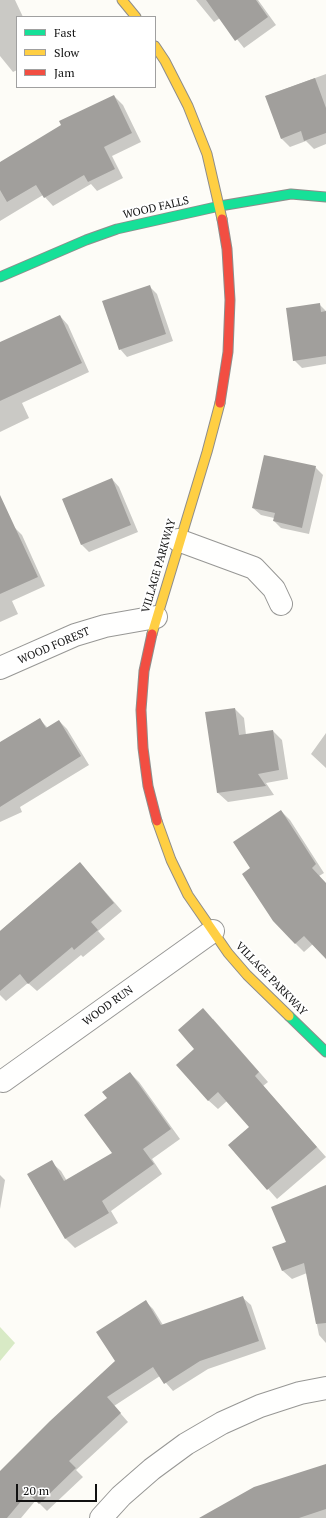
<!DOCTYPE html>
<html>
<head>
<meta charset="utf-8">
<style>
	body { margin:0 }
	#map { position:relative; width:326px; height:1518px; overflow:hidden; background:#fdfcf7; font-family:"PT Serif",serif }
	canvas { display:block }
	.legend { position:absolute; left:16px; top:16px; width:140px; height:72px; box-sizing:border-box; background:#fff; border:1px solid #a0a0a0; margin:0; padding:5px 7px; list-style:none; font-size:12px; color:#111 }
	.legend li { display:flex; align-items:center; gap:8px; height:20px }
	.legend b { width:20px; border:1px solid #a0a0a0 }
	.scale { position:absolute; left:16px; top:1484px; width:81px; height:18px; box-sizing:border-box; border:2px solid #111; border-top:0; padding-left:5px; font-size:12px; line-height:14px; white-space:nowrap; color:#111; -webkit-text-stroke:3px #fff; paint-order:stroke }
</style>
</head>
<body>
<div id="map">
<canvas width="326" height="1518"></canvas>
<ul class="legend">
<li><b style="height:5px;background:#16e098"></b>Fast</li>
<li><b style="height:5px;background:#ffcf43"></b>Slow</li>
<li><b style="height:5px;background:#f24e42"></b>Jam</li>
</ul>
<div class="scale">20 m</div>
</div>
<script>
const c = document.querySelector('canvas').getContext('2d');
c.lineJoin = 'round';
function fillPath(path, color) { c.fillStyle = color; c.fill(path, 'evenodd'); }
const shape = rows => new Path2D(rows.map(r => 'M' + r).join(''));
function trace(path, color, width, dash) { c.strokeStyle = color; c.lineWidth = width; c.lineCap = dash ? 'butt' : 'round'; c.setLineDash(dash || []); c.stroke(path); }
function drawText(font, color, halo, rows, align = 'center') {
  c.font = font + ' "PT Serif",serif'; c.lineWidth = 4; c.setLineDash([]); c.textBaseline = 'middle'; c.strokeStyle = halo; c.fillStyle = color; for (const [text, x, y, turn = 0] of rows) {
    c.save(); c.translate(x, y); c.rotate((+turn || 0) * Math.PI / 180); c.textAlign = isNaN(turn) ? turn : align; if (halo) c.strokeText(text, 0, 0); c.fillText(text, 0, 0); c.restore();
  }
}
fillPath(shape([
	[0,1327,15,1343,0,1361]
]), '#d8eac5');
fillPath(shape([
	[0,0,15,0,23,17,17,17,17,70,13,72,0,56],
	[196,0,258,0,276,25,244,48,220,18,214,22],
	[326,74,326,144,314,149,306,141,290,147,281,138,266,96],
	[114,96,123,105,141,142,112,156,123,178,97,191,91,184,53,206,43,195,0,221,0,163],
	[149,286,157,294,173,341,127,357,120,349],
	[319,304,326,311,326,364,302,368,294,360],
	[60,316,68,325,89,372,22,403,29,418,0,432,0,351],
	[315,467,323,475,309,534,281,528,274,521,274,518,261,515,253,508],
	[112,479,119,487,138,532,89,552,82,545,63,500],
	[14,527,22,535,45,586,12,601,18,614,0,622,0,533],
	[235,709,244,718,246,735,273,731,282,740,288,779,266,783,274,795,228,802,218,793],
	[39,719,48,728,59,721,67,729,89,765,20,807,22,812,0,822,0,744],
	[326,733,326,768,311,754],
	[281,811,290,820,324,873,319,876,326,884,326,958,313,944,304,952,295,943,252,869],
	[80,863,122,911,98,931,105,939,83,957,81,955,37,991,28,983,6,1001,0,995,0,931],
	[213,1019,268,1082,263,1086,326,1157,277,1199,230,1146,251,1127,227,1101,218,1109,208,1100,196,1049],
	[130,1073,139,1082,180,1139,152,1159,162,1174,111,1211,118,1223,75,1248,66,1239,28,1175,51,1162,61,1171,67,1181,113,1154,108,1099],
	[0,1175,5,1180,0,1209],
	[326,1186,326,1343,319,1335,307,1273,292,1279,283,1271,274,1248,287,1243],
	[243,1298,251,1305,266,1349,208,1369,173,1391,160,1376,114,1406,128,1422,76,1470,83,1477,47,1511,36,1500,21,1518,0,1518,0,1472,116,1361,145,1301,153,1309,163,1325],
	[326,1465,326,1518,201,1518]
]), '#0003');
fillPath(shape([
	[206,0,256,0,268,17,235,41],
	[315,78,326,108,326,133,304,141,301,131,281,139,265,96],
	[114,95,132,133,104,147,115,169,88,182,84,175,44,198,36,185,7,202,0,190,0,162,61,125,59,121],
	[150,285,166,334,119,350,102,301],
	[320,303,321,312,326,311,326,356,293,361,286,308],
	[60,315,82,363,0,401,0,342],
	[264,455,316,466,302,528,273,521,275,513,252,508],
	[112,478,131,525,81,545,62,499],
	[0,495,38,577,0,594],
	[235,708,239,735,273,730,279,770,258,774,266,786,217,793,205,712],
	[40,718,46,728,59,720,81,756,0,807,0,742],
	[281,810,316,864,312,868,326,883,326,959,304,936,295,944,273,921,242,874,250,868,233,842],
	[80,862,114,903,91,922,98,930,74,950,72,947,28,984,20,974,0,991,0,931],
	[203,1008,259,1072,255,1076,317,1147,267,1190,228,1145,249,1127,218,1092,208,1101,176,1065,194,1049,178,1030],
	[130,1072,171,1129,143,1149,154,1164,102,1201,109,1213,65,1239,27,1174,52,1160,64,1181,112,1153,84,1115,107,1098,102,1092],
	[326,1185,326,1323,316,1324,304,1263,282,1271,272,1247,286,1242,271,1207],
	[243,1296,259,1341,200,1361,164,1384,153,1367,107,1397,121,1413,69,1461,76,1468,39,1504,28,1493,7,1518,0,1518,0,1471,50,1421,115,1361,96,1332,146,1300,161,1325],
	[326,1464,326,1509,299,1518,199,1518,254,1487]
]), '#a19f9c');
const street = shape([
	[178,540,254,568,274,589,281,604],
	[0,668,75,635,105,626,156,617],
	[3,1081,213,931],
	[101,1518,121,1496,152,1469,186,1444,222,1423,260,1406,300,1393,326,1388]
]);
const fast = shape([
	[0,277,86,240,117,229,220,206,291,194,326,197],
	[289,1016,326,1052]
]);
const slow = shape([
	[122,0,136,17],
	[155,46,165,61,188,106,207,154,222,219],
	[152,634,207,452,220,403],
	[157,821,171,860,188,895,228,953,247,975,289,1016]
]);
const jam = shape([
	[220,403,228,352,230,300,227,249,222,219],
	[152,634,144,671,141,710,143,748,148,786,157,821]
]);
trace(street, '#979795', 24);
trace(fast, '#8e8d8b', 11);
trace(slow, '#8e8d8b', 11);
trace(jam, '#8e8d8b', 11);
trace(street, '#fffffe', 22);
trace(fast, '#16e098', 9);
trace(slow, '#ffcf43', 9);
trace(jam, '#f24e42', 9);
drawText('11px', '#111', '#fff', [
	["WOOD FALLS",156,208,-13],
	["VILLAGE PARKWAY",159,566,-74],
	["WOOD FOREST",54,646,-23],
	["VILLAGE PARKWAY",271,979,46],
	["WOOD RUN",108,1006,-36]
]);
</script>
</body>
</html>
